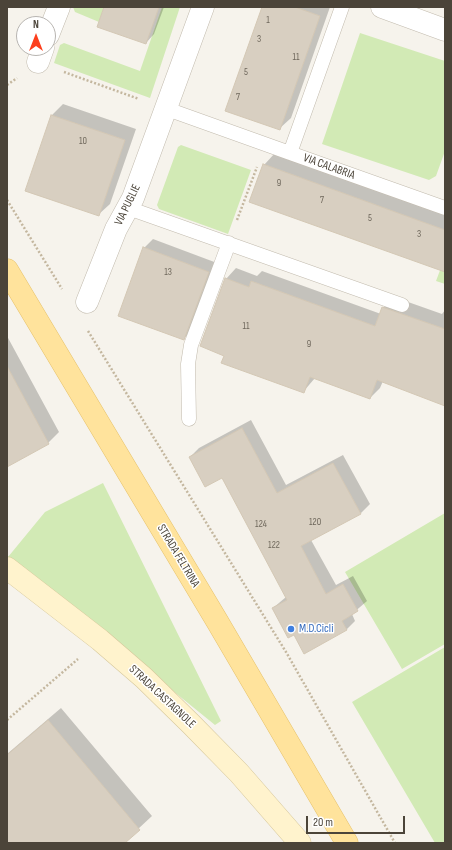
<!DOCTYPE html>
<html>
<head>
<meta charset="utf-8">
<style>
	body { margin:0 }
	#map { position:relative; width:452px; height:850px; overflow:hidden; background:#f6f3ec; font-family:"Sofia Sans Condensed",sans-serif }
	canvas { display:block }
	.frame { position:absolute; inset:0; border:8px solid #4b4439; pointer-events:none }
	.north { position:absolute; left:16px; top:16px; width:40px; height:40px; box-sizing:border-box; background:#fff; border:1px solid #b7b4b0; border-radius:50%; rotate:0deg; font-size:11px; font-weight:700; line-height:16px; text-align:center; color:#4b4439 }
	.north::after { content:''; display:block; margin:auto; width:14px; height:18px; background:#fc3f1d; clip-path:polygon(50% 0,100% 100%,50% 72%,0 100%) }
	.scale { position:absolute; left:306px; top:816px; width:99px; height:18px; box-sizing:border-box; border:2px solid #4b4439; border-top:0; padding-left:5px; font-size:12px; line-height:14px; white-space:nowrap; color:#4b4439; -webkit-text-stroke:3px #fff; paint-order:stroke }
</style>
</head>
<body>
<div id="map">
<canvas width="452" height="850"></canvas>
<div class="frame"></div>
<div class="north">N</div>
<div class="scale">20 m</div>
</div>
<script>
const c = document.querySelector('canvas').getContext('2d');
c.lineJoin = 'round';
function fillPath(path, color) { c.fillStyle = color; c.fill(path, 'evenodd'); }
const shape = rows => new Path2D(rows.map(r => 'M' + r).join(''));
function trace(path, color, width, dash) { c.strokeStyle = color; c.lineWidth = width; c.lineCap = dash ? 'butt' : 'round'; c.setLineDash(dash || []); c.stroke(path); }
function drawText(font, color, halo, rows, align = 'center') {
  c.font = font + ' "Sofia Sans Condensed",sans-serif'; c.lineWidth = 3; c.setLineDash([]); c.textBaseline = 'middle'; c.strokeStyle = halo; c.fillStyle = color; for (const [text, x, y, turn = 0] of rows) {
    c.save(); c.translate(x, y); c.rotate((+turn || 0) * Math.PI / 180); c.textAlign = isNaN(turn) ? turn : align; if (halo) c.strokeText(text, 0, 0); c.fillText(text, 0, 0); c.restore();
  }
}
fillPath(shape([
	[73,7,104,7,99,22,75,12],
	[162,7,180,7,150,98,54,63,60,45,64,43,140,71],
	[360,33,445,61,445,151,436,176,429,180,322,144],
	[181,145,251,170,228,234,159,209,157,205,178,147],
	[445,257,445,284,436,281],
	[103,483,221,721,215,725,8,557,45,512],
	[445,513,445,644,402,669,345,572],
	[445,647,445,843,435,843,352,702]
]), '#d2eab5');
fillPath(shape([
	[105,7,164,7,154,34,146,43],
	[263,7,330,7,291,118,279,129],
	[63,104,136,129,110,204,98,215,26,191,52,115],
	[275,153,445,215,445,264,264,165],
	[153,239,217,263,192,331,183,339,144,248],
	[236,268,257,276,262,271,381,314,383,308,394,297,442,314,445,310,445,404,383,381,380,388,370,398,315,378,303,392,225,355,226,279],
	[7,336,59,432,48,443,7,465],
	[251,420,286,485,343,455,370,504,361,513,311,540,336,585,353,576,367,601,352,614,355,621,346,630,295,634,273,608,286,597,222,477,190,457,199,448],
	[61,708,152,816,123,843,7,843,7,754]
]), '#0003');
const building = shape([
	[104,7,159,7,146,44,97,27,104,7],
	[262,7,295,7,320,16,280,130,225,111,262,7],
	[51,115,125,140,99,216,25,191,51,115],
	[263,164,445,230,445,272,249,202,263,164],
	[143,247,209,272,184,340,118,316,143,247],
	[225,278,249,287,251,281,375,326,382,307,445,329,445,406,377,380,370,399,310,377,304,393,221,363,224,356,200,346,225,278],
	[7,366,49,444,7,467,7,366],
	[242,428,277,493,333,463,361,514,301,546,326,594,343,584,358,611,342,621,347,630,304,654,294,635,288,638,272,608,287,600,222,478,205,487,189,457,242,428],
	[48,720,140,830,125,843,7,843,7,755,48,720]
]);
fillPath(building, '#d8cfc1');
trace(building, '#d3c7b4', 1);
const service = shape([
	[342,7,290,153,445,208],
	[167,109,290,153],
	[128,208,402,305],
	[189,419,188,364,191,345,229,243]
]);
const minor = shape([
	[382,7,445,30],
	[48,35,59,7],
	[38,62,43,48],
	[87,302,116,229,133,198,203,7]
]);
const secondary = shape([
	[7,568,100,640,144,678,191,724,239,773,300,843]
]);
const primary = shape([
	[7,270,217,621,347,843]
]);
trace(service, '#c2bbae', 15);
trace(minor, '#c2bbae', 23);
trace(secondary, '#d6c79b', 23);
trace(primary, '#e6c16a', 23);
trace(shape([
	[64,72,139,99],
	[7,85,17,78],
	[7,200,62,289],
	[237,220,257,167],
	[88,331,286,652,395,843],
	[7,720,78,659]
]), '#c4b79f', 2.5, [2, 2]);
trace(service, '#fff', 14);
trace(minor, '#fff', 22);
trace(secondary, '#fff3cd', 22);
trace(primary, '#ffe39c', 22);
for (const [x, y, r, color] of [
	[291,629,4,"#3f7fe0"]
]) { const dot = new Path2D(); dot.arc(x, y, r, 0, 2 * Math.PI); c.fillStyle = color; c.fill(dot); trace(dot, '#fff', 1.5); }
drawText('10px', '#6e675b', null, [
	["1",268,20],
	["3",259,39],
	["11",296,57],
	["5",246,72],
	["7",238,97],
	["10",83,141],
	["9",279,183],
	["7",322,200],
	["5",370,218],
	["3",419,234],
	["13",168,272],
	["11",246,326],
	["9",309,344],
	["120",315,522],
	["124",261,524],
	["122",274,545]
]);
drawText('12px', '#4b4439', '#fff', [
	["VIA CALABRIA",329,167,20],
	["VIA PUGLIE",128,205,-64],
	["STRADA FELTRINA",178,556,59],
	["STRADA CASTAGNOLE",162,697,43]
]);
drawText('12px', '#366cbe', '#fff', [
	["M.D.Cicli",299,629]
], 'left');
</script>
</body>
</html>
